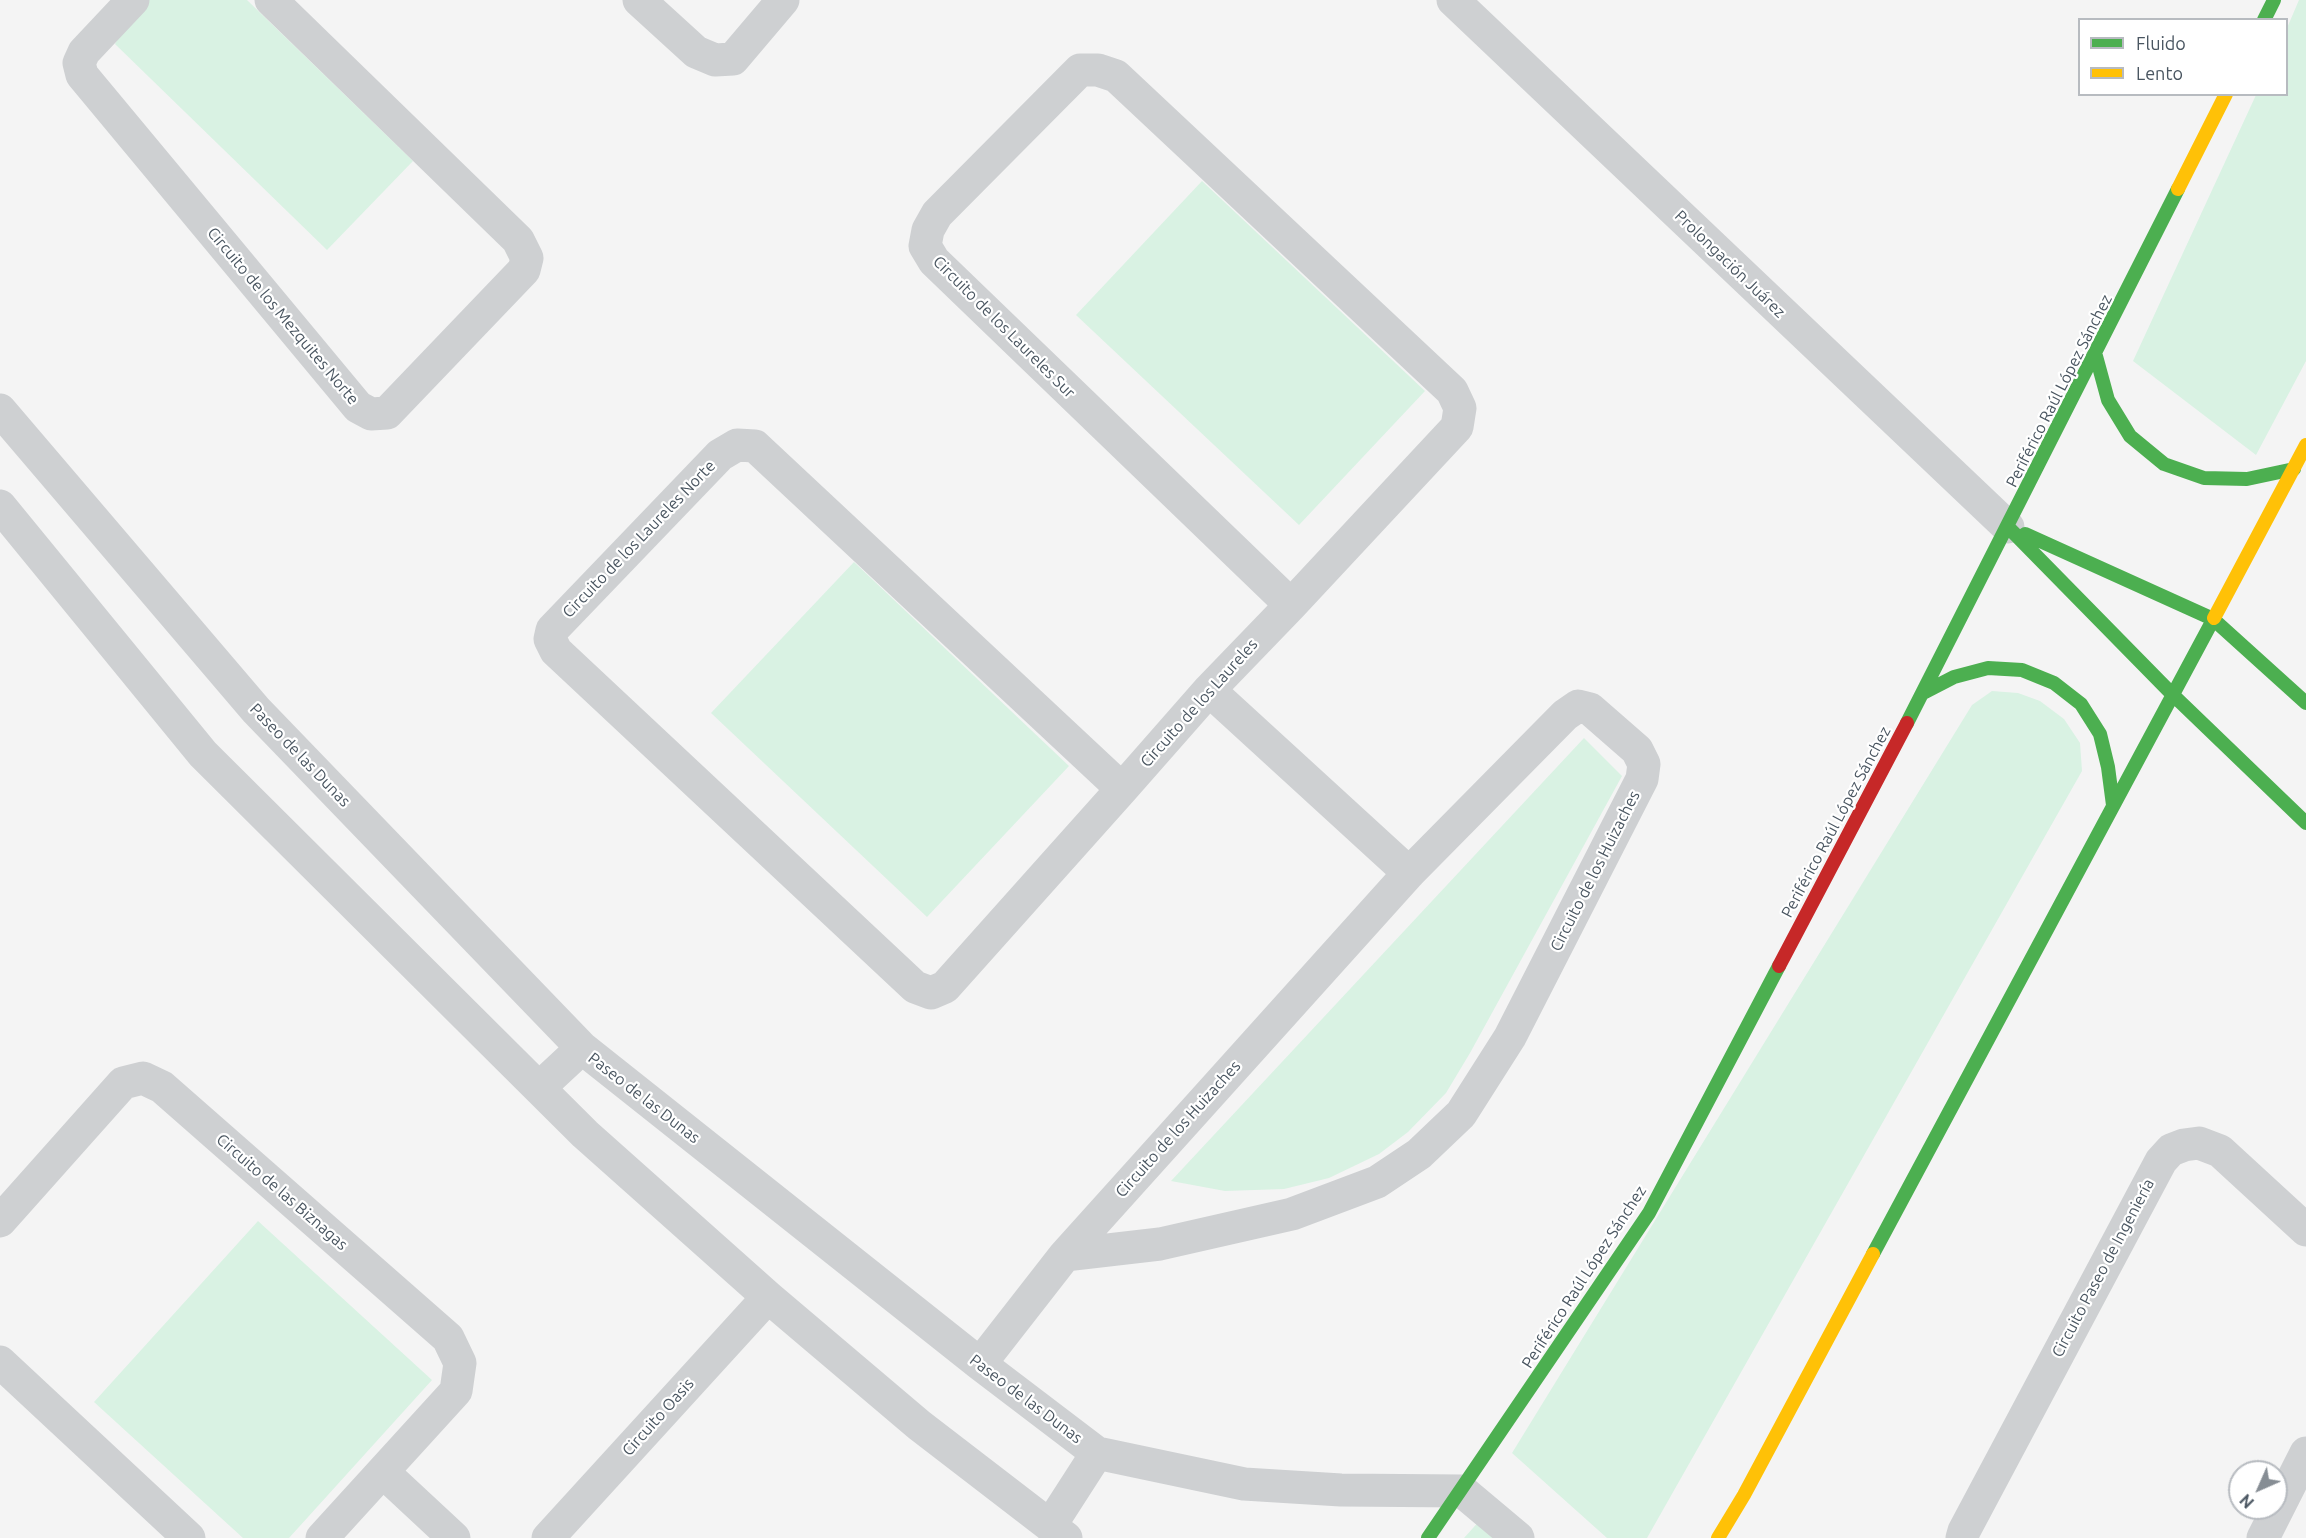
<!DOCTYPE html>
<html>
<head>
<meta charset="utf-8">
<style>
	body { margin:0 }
	#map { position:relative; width:2306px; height:1538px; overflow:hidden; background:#f4f4f4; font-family:Ubuntu,sans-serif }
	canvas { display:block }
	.legend { position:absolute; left:2078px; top:18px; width:210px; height:78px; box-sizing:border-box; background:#fff; border:2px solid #b7bbc0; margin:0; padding:8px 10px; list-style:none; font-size:18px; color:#4a5661 }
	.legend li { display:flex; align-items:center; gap:12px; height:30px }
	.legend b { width:30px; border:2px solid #b7bbc0 }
	.north { position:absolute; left:2228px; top:1460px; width:60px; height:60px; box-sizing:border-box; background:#fff; border:2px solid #b7bbc0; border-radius:50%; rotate:225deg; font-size:16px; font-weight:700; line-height:24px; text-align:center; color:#4a5661 }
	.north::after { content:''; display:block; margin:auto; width:21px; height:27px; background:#868d94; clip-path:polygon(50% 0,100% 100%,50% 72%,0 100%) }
</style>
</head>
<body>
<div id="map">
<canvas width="2306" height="1538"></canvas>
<ul class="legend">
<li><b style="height:8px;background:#4caf50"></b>Fluido</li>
<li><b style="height:8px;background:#ffc107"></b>Lento</li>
</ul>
<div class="north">N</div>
</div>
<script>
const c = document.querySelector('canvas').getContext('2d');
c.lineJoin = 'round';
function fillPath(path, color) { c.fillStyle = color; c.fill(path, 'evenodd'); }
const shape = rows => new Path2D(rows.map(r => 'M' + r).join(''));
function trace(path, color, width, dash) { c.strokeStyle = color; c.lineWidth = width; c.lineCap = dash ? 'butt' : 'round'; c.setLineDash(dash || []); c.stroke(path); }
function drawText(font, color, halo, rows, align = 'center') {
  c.font = font + ' Ubuntu,sans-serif'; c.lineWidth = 4.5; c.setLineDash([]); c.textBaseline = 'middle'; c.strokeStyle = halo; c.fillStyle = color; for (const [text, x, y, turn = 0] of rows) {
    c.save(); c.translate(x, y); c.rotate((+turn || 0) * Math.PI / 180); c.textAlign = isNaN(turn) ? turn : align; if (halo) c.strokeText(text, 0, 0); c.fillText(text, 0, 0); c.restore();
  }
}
fillPath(shape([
	[146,0,247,0,413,161,327,250,115,44,128,19],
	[2299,0,2306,0,2306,361,2256,455,2133,361,2256,95,2286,94,2287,28],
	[1202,181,1425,391,1299,525,1076,315],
	[854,562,1069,766,927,917,711,713],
	[1992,691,2018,693,2040,701,2064,719,2080,743,2082,771,1647,1538,1607,1538,1512,1453,1972,705],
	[1584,738,1622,776,1470,1053,1446,1093,1408,1132,1379,1154,1329,1178,1284,1189,1225,1191,1171,1181],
	[258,1221,432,1380,289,1538,243,1538,94,1402],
	[1491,1508,1528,1538,1464,1538]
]), '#d9f2e3');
trace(shape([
	[133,0,84,52,79,63,82,75,358,407,371,414,387,413,524,270,527,258,518,240,271,0],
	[639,0,696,52,715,60,733,59,783,0],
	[1453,0,2008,527],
	[0,410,256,710,582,1048,980,1364,1097,1453,1244,1484,1341,1490,1462,1491,1518,1538],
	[0,506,203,754,585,1134,768,1297,919,1425,1066,1538],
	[1209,690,1409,873],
	[1122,789,755,446,737,445,720,455,552,630,550,639,556,651,915,987,931,993,945,987,1122,789,1209,690,1291,605,1457,427,1460,408,1452,391,1116,76,1098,70,1080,70,937,214,928,230,925,246,934,261,1291,605],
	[539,1088,582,1048],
	[0,1221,123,1083,143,1078,162,1087,448,1338,460,1363,456,1391,322,1538],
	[0,1362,189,1538],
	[980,1364,1065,1255,1409,873,1565,715,1578,706,1590,709,1637,750,1644,764,1642,779,1510,1037,1461,1114,1419,1154,1377,1182,1292,1214,1160,1244,1065,1255],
	[383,1472,454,1538],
	[1050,1526,1097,1453],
	[548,1538,768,1297],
	[1962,1538,1964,1531,2161,1161,2171,1150,2184,1145,2199,1143,2220,1151,2306,1230],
	[2263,1538,2306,1453]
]), '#ced0d2', 33);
trace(shape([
	[2264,20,2274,0],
	[2096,356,2108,400,2130,436,2164,464,2204,478,2247,479,2294,469],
	[2008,527,2172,694,2306,823],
	[2025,534,2213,619,2306,703],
	[1923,693,1954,677,1988,668,2022,670,2054,683,2081,704,2100,734,2108,767,2113,805],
	[1907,723,2178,189],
	[1873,1254,2214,618],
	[1428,1538,1649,1213,1779,966]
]), '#4caf50', 14);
trace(shape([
	[2178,189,2226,94],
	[2214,618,2306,445],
	[1718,1538,1744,1495,1873,1254]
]), '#ffc107', 14);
trace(shape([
	[1779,966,1907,723]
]), '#c62828', 14);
drawText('16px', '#4a5661', '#fff', [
	["Prolongación Juárez",1730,264,44],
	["Circuito de los Mezquites Norte",283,316,50],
	["Circuito de los Laureles Sur",1004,327,45],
	["Periférico Raúl López Sánchez",2059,391,-63],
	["Circuito de los Laureles Norte",639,539,-46],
	["Circuito de los Laureles",1199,703,-48],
	["Paseo de las Dunas",300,755,46],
	["Periférico Raúl López Sánchez",1836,822,-62],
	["Circuito de los Huizaches",1595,871,-63],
	["Paseo de las Dunas",644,1098,38],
	["Circuito de los Huizaches",1178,1129,-48],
	["Circuito de las Biznagas",282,1192,41],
	["Circuito Paseo de Ingeniería",2103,1268,-62],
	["Periférico Raúl López Sánchez",1584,1277,-57],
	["Paseo de las Dunas",1026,1399,37],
	["Circuito Oasis",658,1417,-48]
]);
</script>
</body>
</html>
